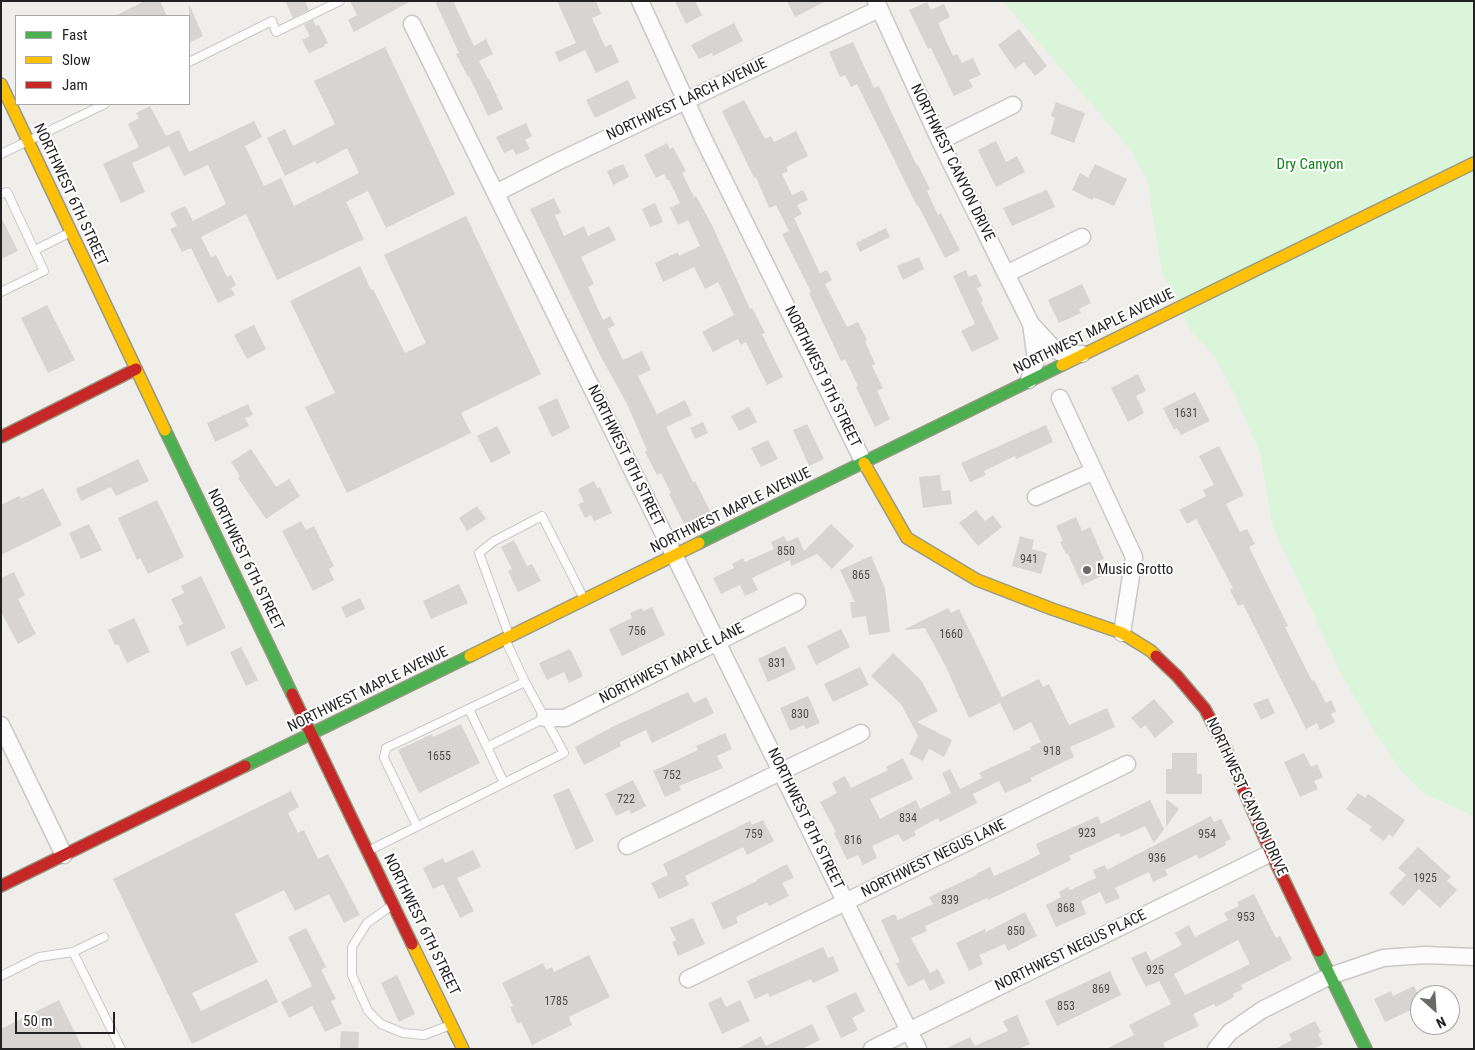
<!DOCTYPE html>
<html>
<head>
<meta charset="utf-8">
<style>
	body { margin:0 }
	#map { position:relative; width:1475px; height:1050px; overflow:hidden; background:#f0eeeb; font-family:"Roboto Condensed",sans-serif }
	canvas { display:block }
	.frame { position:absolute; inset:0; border:2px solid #222; pointer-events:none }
	.legend { position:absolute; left:15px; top:15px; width:175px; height:90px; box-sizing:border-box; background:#fff; border:1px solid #a7a7a7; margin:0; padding:6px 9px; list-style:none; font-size:15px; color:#222 }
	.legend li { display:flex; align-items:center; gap:10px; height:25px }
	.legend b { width:25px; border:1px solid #a7a7a7 }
	.north { position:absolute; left:1410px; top:985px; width:50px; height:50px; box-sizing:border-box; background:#fff; border:1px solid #a7a7a7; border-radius:50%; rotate:154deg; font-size:14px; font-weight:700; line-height:20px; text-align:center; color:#222 }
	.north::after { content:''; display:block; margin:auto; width:18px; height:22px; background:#6a6968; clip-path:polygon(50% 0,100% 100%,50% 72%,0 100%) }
	.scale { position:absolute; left:15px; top:1012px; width:100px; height:22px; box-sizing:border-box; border:2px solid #222; border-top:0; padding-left:6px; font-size:15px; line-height:18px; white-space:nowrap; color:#222; -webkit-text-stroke:4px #fff; paint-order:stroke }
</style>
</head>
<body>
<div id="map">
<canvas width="1475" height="1050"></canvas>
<div class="frame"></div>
<ul class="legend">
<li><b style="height:6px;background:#4caf50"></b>Fast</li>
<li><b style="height:6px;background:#ffc107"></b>Slow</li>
<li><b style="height:6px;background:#c62828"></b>Jam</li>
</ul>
<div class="north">N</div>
<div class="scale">50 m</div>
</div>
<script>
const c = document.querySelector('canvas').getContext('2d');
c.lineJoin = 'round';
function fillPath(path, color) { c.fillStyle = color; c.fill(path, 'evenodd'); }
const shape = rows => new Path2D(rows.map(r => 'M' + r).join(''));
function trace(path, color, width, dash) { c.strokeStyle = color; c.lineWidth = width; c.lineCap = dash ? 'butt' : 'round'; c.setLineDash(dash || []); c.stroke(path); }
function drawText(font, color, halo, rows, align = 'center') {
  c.font = font + ' "Roboto Condensed",sans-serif'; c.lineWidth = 4; c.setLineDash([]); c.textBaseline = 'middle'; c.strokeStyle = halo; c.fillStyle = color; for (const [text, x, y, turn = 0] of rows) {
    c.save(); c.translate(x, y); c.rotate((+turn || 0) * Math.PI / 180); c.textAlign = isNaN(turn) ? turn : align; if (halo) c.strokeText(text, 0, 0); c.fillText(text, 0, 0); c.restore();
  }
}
fillPath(shape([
	[1003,1,1474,1,1474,816,1424,794,1402,772,1368,721,1340,671,1273,527,1260,453,1234,392,1216,359,1190,329,1162,272,1147,179,1130,149]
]), '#daf5da');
fillPath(shape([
	[145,1,160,1,167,16,115,16],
	[285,1,305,1,309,10,293,18],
	[350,1,411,1,354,32,348,20,357,15],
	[435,1,453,1,474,46,486,39,493,54,479,61,488,79,489,79,503,109,488,116,469,76,468,77,456,54,459,53],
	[557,1,596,1,601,14,592,18,605,47,611,44,619,62,596,73,585,50,559,62,555,52,576,43],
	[675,1,695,1,702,15,686,24],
	[787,1,826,1,795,17],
	[927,2,931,10,944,4,950,17,938,23,953,56,957,54,962,63,973,58,981,75,969,80,973,87,954,96,931,48,928,49,909,10],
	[189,4,203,36,189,43],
	[313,20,316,26,319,25,328,43,324,45,325,46,309,53,302,40,310,36,304,25],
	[734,23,743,41,713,56,712,53,699,59,691,45],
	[1019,29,1047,66,1035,76,1024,62,1015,69,998,45],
	[853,42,874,88,879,86,917,166,918,165,930,189,927,191,938,215,941,213,960,250,945,258,918,205,917,206,857,84,851,87,845,75,840,77,829,52],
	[385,47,455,194,386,228,368,191,346,202,364,239,277,280,246,214,201,237,211,257,216,255,227,277,231,275,236,285,231,288,235,295,218,303,191,248,182,252,170,229,177,226,170,213,185,206,193,221,226,204,208,165,184,176,169,146,132,163,145,192,121,203,103,164,139,147,128,124,139,118,136,113,150,106,166,136,179,130,189,152,254,121,262,137,245,146,264,186,281,178,294,206,359,173,347,148,317,164,315,161,285,176,267,138,285,129,293,146,335,124,314,81],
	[628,80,636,98,595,118,586,100],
	[744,100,765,139,771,136,774,142,796,131,808,156,786,167,788,171,782,174,792,195,803,190,808,200,797,205,802,214,794,218,820,273,827,270,832,280,825,284,847,327,858,322,867,340,865,341,875,364,872,366,883,388,877,391,890,419,875,427,856,387,858,386,845,359,841,361,809,293,811,292,782,234,789,231,776,205,769,208,756,177,754,178,722,111],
	[1056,102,1085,113,1074,143,1050,134,1055,118,1051,116],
	[526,123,532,136,525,140,530,149,516,155,513,149,504,153,496,137],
	[996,141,1006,162,1017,156,1025,172,996,187,978,150],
	[667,143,670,149,673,147,686,171,682,173,694,197,696,196,712,225,750,309,752,308,765,333,762,334,783,377,767,385,746,342,741,345,738,339,713,352,702,332,734,315,718,282,705,289,694,267,663,282,655,263,678,252,679,256,700,246,688,220,678,225,670,208,680,203,669,180,667,180,664,174,656,178,644,155],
	[623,164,629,177,613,185,607,171],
	[1095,164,1127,179,1114,206,1094,197,1092,200,1072,190,1080,173,1088,178],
	[1047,190,1055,207,1012,226,1003,208],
	[554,198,561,213,555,215,564,236,584,226,588,236,609,226,616,240,581,257,594,284,588,287,603,320,610,316,615,325,608,329,623,360,642,351,651,370,638,376,657,414,685,400,692,415,666,427,693,482,695,481,711,513,685,526,669,494,671,493,661,473,657,475,645,452,647,450,627,404,600,355,530,209],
	[655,203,663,222,650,227,642,209],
	[466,216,541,374,461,413,471,433,347,493,305,407,335,393,290,301,360,266,371,290,373,289,405,353,426,343,384,255],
	[1,217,18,251,1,259],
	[886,228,890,237,860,252,856,243],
	[919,257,924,269,903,280,897,266],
	[966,270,969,277,976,274,982,286,977,288,983,301,981,302,999,339,972,352,961,331,975,324,953,276],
	[1082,284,1091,303,1079,309,1081,313,1059,323,1048,300],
	[47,305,75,360,48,373,21,318],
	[254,325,266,349,247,359,234,335],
	[1138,374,1146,391,1136,396,1144,413,1128,422,1111,388],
	[1195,392,1210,421,1181,435,1177,428,1174,430,1163,408],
	[557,398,570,428,552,437,538,407],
	[248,404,253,415,245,418,249,426,215,442,207,423],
	[749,407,757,422,739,431,731,416],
	[703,422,708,433,695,439,690,428],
	[807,424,824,459,809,466,793,430],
	[1046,425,1053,442,1016,459,1015,456,984,471,986,475,970,482,961,463],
	[497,426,511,453,491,463,477,436],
	[768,440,778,459,761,467,751,448],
	[1219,446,1244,495,1226,504,1240,532,1247,529,1255,544,1249,547,1288,626,1285,627,1312,681,1314,680,1326,703,1331,700,1336,711,1331,714,1335,722,1320,730,1317,723,1306,729,1243,604,1238,606,1230,590,1233,588,1196,519,1187,524,1179,510,1206,496,1203,490,1214,485,1199,456],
	[251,449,276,487,289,479,300,496,266,519,238,478,240,476,231,462],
	[138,459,149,481,116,496,111,487,81,501,76,489],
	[940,475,942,491,950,490,952,504,923,508,919,477],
	[594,481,597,488,600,487,612,513,594,521,591,515,585,518,578,504,584,502,578,489],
	[43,488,62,525,1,555,1,505,19,496,21,499],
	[157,500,184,557,148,574,140,558,137,560,118,518],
	[477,506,486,519,467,531,459,518],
	[976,510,985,521,993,515,1002,527,978,546,959,523],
	[1076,517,1082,531,1090,527,1104,559,1095,563,1102,576,1082,585,1068,554,1066,554,1060,542,1063,541,1056,526],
	[301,521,306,530,314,526,334,566,329,569,334,580,313,591,282,531],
	[89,524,102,550,81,559,69,533],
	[831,524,854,546,832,569,817,554,791,566,790,560,752,578,758,590,745,596,740,585,721,594,713,578,734,568,732,564,743,558,745,562,774,549,771,542,784,536,787,542,798,537,804,551],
	[1020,536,1034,540,1032,549,1047,553,1041,574,1012,566],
	[514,540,527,566,532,564,541,581,518,592,508,571,512,569,501,547],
	[871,556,885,588,890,632,869,635,866,616,852,618,850,602,855,602,840,570],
	[14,572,25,595,18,599,36,634,18,644,1,612,1,578],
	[201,576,226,628,187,646,178,626,183,624,171,599,184,593,181,586],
	[459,584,468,603,431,619,423,601],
	[360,598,365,609,346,618,341,607],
	[652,607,665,635,622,656,609,629,632,618,630,613,642,608,643,611],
	[948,608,951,613,959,609,1002,697,1039,679,1043,687,1049,684,1069,725,1107,708,1115,727,1070,747,1074,757,1030,778,1032,781,1005,793,999,781,973,794,977,803,940,822,938,818,914,831,916,835,903,842,898,834,872,846,877,858,863,865,858,855,847,860,834,833,836,832,820,802,837,793,832,783,845,776,851,788,888,770,886,767,903,758,913,779,870,799,880,819,916,800,920,809,951,793,942,773,950,769,960,789,982,778,979,773,1031,749,1030,747,1041,742,1031,722,1014,731,1000,703,969,718,946,667,925,628,906,630,905,629],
	[134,618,150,652,127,663,118,644,115,645,108,630],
	[841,629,850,647,816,665,807,646],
	[785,646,796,669,768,682,758,659],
	[241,647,258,680,246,686,230,652],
	[570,649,583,676,569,683,564,672,547,680,539,663],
	[893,653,921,680,938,711,917,722,952,740,944,757,929,749,923,761,909,754,918,736,901,704,871,676],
	[860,667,869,685,833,702,824,684],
	[688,692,694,703,706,697,714,713,652,743,646,730,620,742,621,746,584,765,575,747,612,727],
	[808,696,820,723,806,729,804,725,790,731,780,708],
	[1268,698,1275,713,1261,720,1253,704],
	[1154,699,1174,722,1155,738,1145,725,1141,729,1131,718],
	[461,724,480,763,419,793,398,750,432,734,433,737],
	[725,733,732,749,717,756,723,768,679,786,681,790,665,797,653,771,698,750,696,746],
	[1172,753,1197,753,1197,774,1202,774,1202,794,1166,794,1166,769,1172,769],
	[1304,753,1311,767,1317,764,1323,777,1314,781,1318,789,1300,797,1284,762],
	[633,780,646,806,631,814,629,810,616,816,605,794],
	[569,788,594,841,576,850,553,795],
	[291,791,299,807,288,813,298,833,304,830,318,859,328,854,360,915,344,923,329,894,295,911,284,890,235,914,258,962,192,993,201,1011,267,979,278,1002,192,1044,113,879],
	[1358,793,1365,798,1368,794,1405,820,1393,837,1389,834,1384,841,1369,830,1372,827,1346,809],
	[1166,799,1179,809,1166,827],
	[1150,800,1164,829,1154,843,1145,826,1121,837,1119,833,1069,856,1071,860,1018,886,988,900,987,898,925,926,927,931,911,938,930,973,938,969,945,983,930,991,924,979,908,987,896,964,900,962,881,920,895,914,898,920,933,904,929,897,977,875,976,874,990,867,994,876,1025,862,1040,854,1036,844,1098,816,1101,824],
	[1211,816,1214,822,1221,819,1231,839,1225,842,1226,845,1199,859,1196,855,1165,870,1168,875,1153,882,1149,872,1115,888,1120,898,1106,904,1100,892,1081,901,1086,914,1056,927,1046,905,1061,897,1059,892,1068,887,1070,890,1096,878,1093,870,1105,865,1107,870],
	[763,820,774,841,747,855,743,847,685,876,689,885,659,899,651,883,668,875,663,864,750,821,752,825],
	[1418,847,1451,877,1447,881,1457,890,1440,908,1419,889,1403,906,1389,893,1406,875,1398,868],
	[473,850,481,867,457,878,474,911,460,918,443,884,433,889,423,868,443,858,445,863],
	[787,864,794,878,782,883,789,896,769,906,767,902,736,917,738,923,723,930,711,903,757,881,756,880],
	[1254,894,1276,938,1280,936,1292,959,1241,985,1243,989,1233,994,1234,997,1216,1007,1214,1004,1193,1014,1199,1026,1163,1043,1165,1049,1106,1049,1134,1035,1129,1025,1171,1004,1159,981,1146,987,1131,958,1146,951,1151,961,1182,945,1175,933,1189,925,1195,937,1228,920,1224,913,1239,906,1237,902],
	[1238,940,1250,964,1185,995,1174,974],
	[1025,912,1037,936,1008,951,1005,944,979,955,983,964,969,971,956,943,985,929,986,932],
	[693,918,705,944,678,956,672,942,676,940,670,928],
	[306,928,326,967,321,970,336,999,331,1001,342,1024,325,1032,312,1006,289,1018,281,1002,312,986,288,937],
	[823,947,828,958,833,956,839,971,813,983,811,979,770,997,768,993,755,999,747,981],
	[589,955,610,997,569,1017,572,1025,532,1045,521,1022,518,1024,510,1007,513,1006,502,983,543,963,546,970,552,967,554,972],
	[1110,971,1121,995,1057,1026,1045,1001],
	[397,975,415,1014,399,1022,381,983],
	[1414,986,1420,999,1420,1006,1385,1022,1374,999,1391,991,1393,996],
	[856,992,865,1011,852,1018,858,1030,841,1038,826,1006],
	[721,997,726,1007,740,1000,750,1021,722,1034,708,1003],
	[59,1000,83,1049,1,1049,1,1029],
	[1017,1015,1030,1044,1019,1049,945,1049,970,1037,975,1046,1008,1031,1003,1021],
	[1315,1021,1321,1032,1318,1034,1323,1044,1313,1049,1275,1049,1292,1040,1289,1034],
	[812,1024,820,1040,802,1049,737,1049,761,1036,766,1046],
	[341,1031,359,1032,358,1049,340,1049]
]), '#d7d4d2');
const lane = shape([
	[189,62,272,21,276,32,340,1],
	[1,154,105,104],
	[1,194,7,192,44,271,1,292],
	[35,250,69,233],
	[509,635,479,553,494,541,542,516,584,599],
	[469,709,487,747,545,718],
	[487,747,504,783],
	[417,826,384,758,386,748,525,682],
	[372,849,564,753,525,682,506,641],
	[391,906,367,923,352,947,352,975,368,1011,381,1024,403,1033,424,1035,448,1026],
	[73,952,121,1049],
	[1,976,39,957,73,952,104,937]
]);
const street = shape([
	[640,1,703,138,864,463],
	[876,1,940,141,1031,324,1053,348,1065,355,1082,354],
	[412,24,918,1049],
	[940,141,1013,105],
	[496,193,557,162,879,9],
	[1006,274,1082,237],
	[1029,380,1036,360,1031,324],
	[1060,398,1134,557,1122,633],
	[1036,497,1094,471],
	[545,718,565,718,797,602],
	[1,725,64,855],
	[627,846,861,733],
	[688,979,1127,764],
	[872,1049,1271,853],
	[1216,1049,1230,1032,1262,1010,1330,976,1383,958,1425,955,1474,957]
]);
const fast = shape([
	[165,430,292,694],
	[699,543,1062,365],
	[245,766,470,656],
	[1318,951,1366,1049]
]);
const slow = shape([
	[1,84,165,430],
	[1062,365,1474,163],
	[864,463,907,538,977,580,1052,609,1122,633,1151,651,1156,656],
	[470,656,699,543],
	[412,944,463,1049]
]);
const jam = shape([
	[1,437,136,369],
	[1156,656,1177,676,1205,709,1226,749,1271,853,1318,951],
	[292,694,412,944],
	[1,886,245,766]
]);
trace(lane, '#c9c8c7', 10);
trace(street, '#c9c8c7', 19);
trace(fast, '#999a82', 14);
trace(slow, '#999a82', 14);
trace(jam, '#999a82', 14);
trace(lane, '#fdfcfc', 8);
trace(street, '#fdfcfc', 16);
trace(fast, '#4caf50', 11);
trace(slow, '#ffc107', 11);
trace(jam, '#c62828', 11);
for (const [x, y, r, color] of [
	[1087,570,5,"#6a6968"]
]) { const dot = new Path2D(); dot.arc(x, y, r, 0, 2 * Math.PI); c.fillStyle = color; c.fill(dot); trace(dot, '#fff', 2); }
drawText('12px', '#4f4e4e', null, [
	["1631",1186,414],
	["850",786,552],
	["941",1029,560],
	["865",861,576],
	["756",637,632],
	["1660",951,635],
	["831",777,664],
	["830",800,715],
	["918",1052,752],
	["1655",439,757],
	["752",672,776],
	["722",626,800],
	["834",908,819],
	["923",1087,834],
	["759",754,835],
	["954",1207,835],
	["816",853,841],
	["936",1157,859],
	["1925",1425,879],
	["839",950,901],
	["868",1066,909],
	["953",1246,918],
	["850",1016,932],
	["925",1155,971],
	["869",1101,990],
	["1785",556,1002],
	["853",1066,1007]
]);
drawText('15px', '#222', '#fff', [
	["NORTHWEST LARCH AVENUE",687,100,-25],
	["NORTHWEST CANYON DRIVE",952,163,64],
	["NORTHWEST 6TH STREET",70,195,65],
	["NORTHWEST MAPLE AVENUE",1094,332,-26],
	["NORTHWEST 9TH STREET",822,377,64],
	["NORTHWEST 8TH STREET",625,456,64],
	["NORTHWEST MAPLE AVENUE",731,511,-26],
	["NORTHWEST 6TH STREET",245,560,64],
	["NORTHWEST MAPLE LANE",672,664,-27],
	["NORTHWEST MAPLE AVENUE",368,690,-26],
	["NORTHWEST CANYON DRIVE",1246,797,65],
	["NORTHWEST 8TH STREET",805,819,64],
	["NORTHWEST NEGUS LANE",934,859,-26],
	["NORTHWEST 6TH STREET",421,925,64],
	["NORTHWEST NEGUS PLACE",1071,951,-26]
]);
drawText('15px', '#0c8416', '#fff', [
	["Dry Canyon",1310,165]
]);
drawText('15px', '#222', '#fff', [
	["Music Grotto",1097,570]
], 'left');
</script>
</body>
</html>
